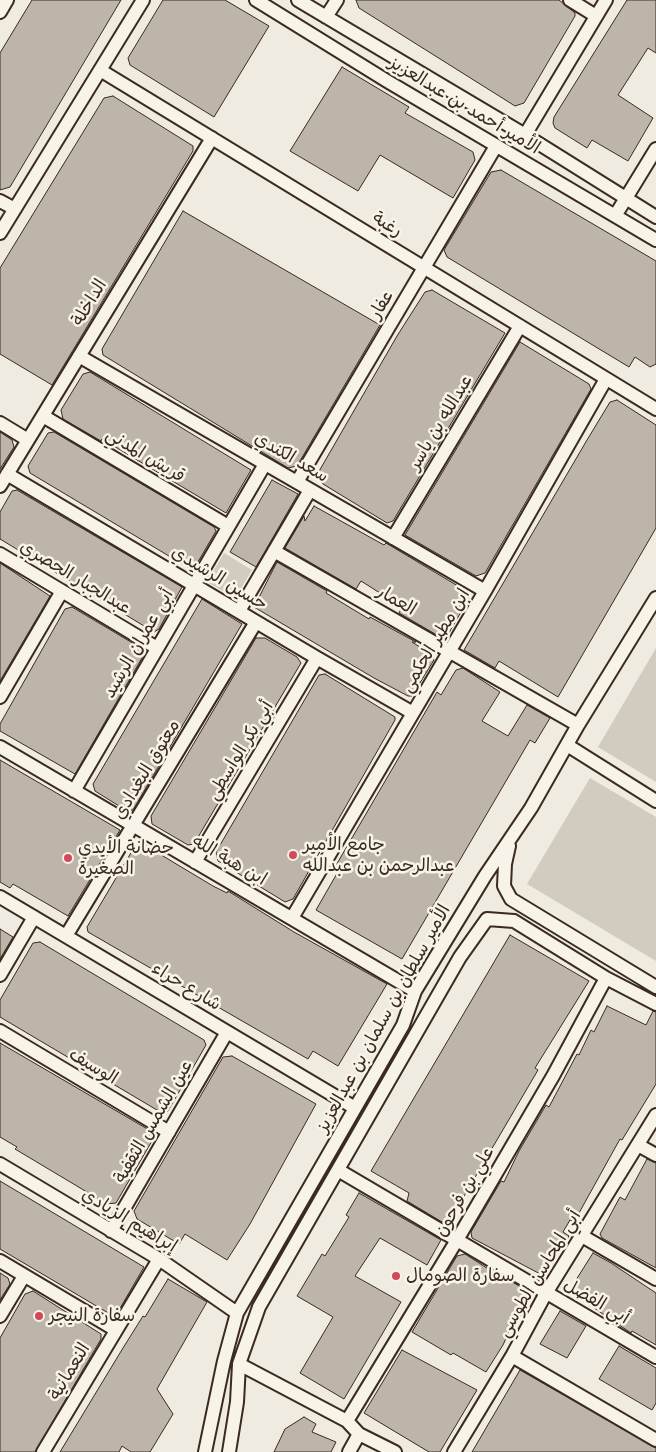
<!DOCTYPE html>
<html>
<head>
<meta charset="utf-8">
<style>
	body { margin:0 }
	canvas { display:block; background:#efebe0 }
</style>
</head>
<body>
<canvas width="656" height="1452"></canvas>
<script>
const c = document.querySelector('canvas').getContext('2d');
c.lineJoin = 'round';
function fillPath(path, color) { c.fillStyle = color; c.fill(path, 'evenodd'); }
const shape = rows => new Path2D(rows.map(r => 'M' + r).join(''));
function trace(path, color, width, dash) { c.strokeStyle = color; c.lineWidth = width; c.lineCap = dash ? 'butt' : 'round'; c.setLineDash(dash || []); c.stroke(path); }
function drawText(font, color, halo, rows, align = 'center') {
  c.font = font + ' "Balsamiq Sans","Playpen Sans Arabic",sans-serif'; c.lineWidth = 5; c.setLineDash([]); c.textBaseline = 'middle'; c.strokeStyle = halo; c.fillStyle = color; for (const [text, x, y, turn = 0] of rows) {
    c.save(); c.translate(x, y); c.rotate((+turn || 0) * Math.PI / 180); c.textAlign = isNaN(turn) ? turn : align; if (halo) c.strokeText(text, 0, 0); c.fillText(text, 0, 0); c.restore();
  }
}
fillPath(shape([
	[224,553,252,570,235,598,207,582],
	[656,648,656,782,598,747],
	[590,778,656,817,656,961,527,884]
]), '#d1cbc0');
const building = shape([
	[32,0,121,0,10,187,0,190,0,53,32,0],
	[163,0,225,0,269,26,214,117,130,65,128,58,163,0],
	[356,0,559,0,575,13,575,16,524,103,515,106,359,8,356,0],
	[627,0,656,0,656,53,648,48,618,95,653,118,628,161,592,140,587,148,555,128,553,123,554,117,627,0],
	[342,67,409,107,405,113,473,152,475,160,453,198,380,155,358,191,290,151,342,67],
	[113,96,193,146,193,151,52,385,0,354,0,268,104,98,113,96],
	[501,170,656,261,656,364,650,367,635,357,629,367,447,257,444,250,491,172,501,170],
	[183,211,380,325,297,466,288,468,103,355,102,349,183,211],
	[432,290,505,333,393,521,387,523,323,484,318,473,397,336,425,292,432,290],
	[520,342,589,384,591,389,485,573,476,576,405,535,520,342],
	[90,372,251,470,226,513,102,439,101,441,63,419,61,410,83,374,90,372],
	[617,400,656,425,656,528,558,697,499,661,495,668,464,650,587,440,610,402,617,400],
	[0,432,12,440,14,447,0,469,0,432],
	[54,432,214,527,216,531,195,567,189,568,30,473,28,466,48,433,54,432],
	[272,480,298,494,256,567,230,552,272,480],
	[17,490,182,587,159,629,154,632,0,539,0,512,12,491,17,490],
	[314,506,384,545,386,543,468,592,469,598,446,638,442,638,399,613,402,607,361,581,356,589,285,548,304,516,305,521,314,506],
	[277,562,327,591,326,593,331,596,369,619,370,617,416,642,412,642,431,654,434,660,412,696,408,696,374,678,254,607,277,562],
	[0,563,50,596,0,681,0,563],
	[202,599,242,624,133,810,127,811,95,791,93,784,202,599],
	[72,607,146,651,75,774,0,731,0,724,65,609,72,607],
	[256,638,265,638,297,657,301,663,194,844,188,845,152,824,151,816,256,638],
	[463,668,500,692,482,721,508,736,527,705,550,718,535,743,530,740,402,959,316,910,339,870,335,867,437,692,441,695,456,670,463,668],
	[325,674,395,717,395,720,293,899,285,902,218,861,216,852,319,675,325,674],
	[0,760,120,830,68,916,13,884,10,888,0,882,0,760],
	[143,844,213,886,227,893,228,891,294,932,387,984,338,1066,313,1051,308,1059,88,932,87,927,135,846,143,844],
	[0,929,13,937,0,959,0,929],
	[510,935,589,981,535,1068,538,1070,450,1220,442,1222,407,1201,409,1193,371,1171,510,935],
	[40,942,204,1040,206,1045,168,1111,162,1113,0,1017,0,1000,33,943,40,942],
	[607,1006,646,1025,653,1011,656,1012,656,1084,622,1140,620,1139,574,1222,570,1220,563,1232,569,1236,564,1244,562,1243,544,1276,472,1238,471,1232,501,1181,504,1182,519,1151,546,1105,549,1107,577,1054,579,1055,591,1030,594,1032,607,1006],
	[0,1043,156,1134,116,1203,107,1204,15,1149,17,1147,0,1137,0,1043],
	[232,1056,316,1104,250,1224,227,1260,185,1234,179,1244,137,1219,134,1211,223,1057,232,1056],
	[647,1159,656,1163,656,1268,602,1238,600,1234,620,1197,625,1200,647,1159],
	[0,1181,144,1267,115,1317,0,1249,0,1181],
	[359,1193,441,1240,427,1265,380,1238,355,1276,401,1302,344,1399,300,1373,333,1317,297,1296,322,1254,325,1256,349,1217,346,1215,359,1193],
	[593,1253,611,1263,656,1293,656,1345,632,1331,631,1333,569,1291,593,1253],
	[465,1254,501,1277,502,1276,533,1294,521,1316,517,1314,503,1345,486,1372,453,1353,451,1355,412,1332,457,1256,465,1254],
	[0,1273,8,1278,10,1284,0,1300,0,1273],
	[168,1279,207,1302,157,1389,173,1414,150,1452,131,1452,122,1446,119,1452,60,1452,123,1348,143,1316,145,1317,168,1279],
	[33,1291,101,1334,101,1339,35,1452,0,1452,0,1338,25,1294,33,1291],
	[560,1311,586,1326,567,1358,540,1344,560,1311],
	[619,1346,656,1368,656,1403,652,1410,599,1379,619,1346],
	[402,1350,477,1390,440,1452,429,1452,364,1413,402,1350],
	[520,1370,656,1448,656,1452,472,1452,520,1370],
	[304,1417,316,1424,312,1432,336,1442,331,1452,274,1452,285,1429,304,1417]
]);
fillPath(building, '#bdb5aa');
trace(building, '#3b2a1e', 1);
const minor = shape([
	[256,0,387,81,656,240],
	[298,0,525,135,656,217],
	[570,0,596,16],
	[0,12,7,0],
	[326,17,337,0],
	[100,70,656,409],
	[525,135,606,0],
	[0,201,15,209],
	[615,216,656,149],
	[0,233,143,0],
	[79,356,485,591],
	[43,416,228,526],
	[0,423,28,440],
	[7,474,317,658,413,713],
	[297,482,496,146],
	[0,486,212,138],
	[393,538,520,326],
	[274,551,578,725],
	[0,554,157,648],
	[239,611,310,490],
	[0,697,62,591],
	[567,745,656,801],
	[0,747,415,991],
	[74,791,265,464],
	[509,846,505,864,504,886,511,899,656,987],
	[195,862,317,658],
	[0,897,355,1108],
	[292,918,485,591,606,379],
	[66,936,256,622],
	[0,975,34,917],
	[0,1031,169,1132],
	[638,1145,656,1155],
	[0,1164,159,1259,237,1313],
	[338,1170,656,1357],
	[111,1231,227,1032],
	[582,1236,656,1279],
	[0,1261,116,1330],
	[0,1316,24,1276],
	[512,1356,656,1440],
	[239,1364,347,1421,359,1434,395,1452],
	[347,1421,457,1240,553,1076,606,978],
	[43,1452,159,1259],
	[205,1452,224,1361,237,1313,403,1025,415,991,485,876,531,808,578,725,656,598],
	[229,1452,237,1402,239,1364,259,1307,460,957,487,919,514,921,606,978,656,1004],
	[349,1452,359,1434],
	[454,1452,512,1356,546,1293,656,1115]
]);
trace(minor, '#3b2a1e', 16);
trace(minor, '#f7f3e8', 12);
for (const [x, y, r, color] of [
	[293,855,5,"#d1495b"],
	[68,858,5,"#d1495b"],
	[396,1276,5,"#d1495b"],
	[39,1316,5,"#d1495b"]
]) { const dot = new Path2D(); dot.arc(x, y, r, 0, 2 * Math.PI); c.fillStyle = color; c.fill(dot); trace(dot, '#f7f3e8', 2); }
drawText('18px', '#3b2a1e', '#f7f3e8', [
	["الأمير أحمد بن عبدالعزيز",464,106,31],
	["رغبة",387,225,31],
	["الداخلة",90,303,-59],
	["عفار",382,305,-59],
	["عبدالله بن ياسر",441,423,-59],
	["قريش المدني",145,456,31],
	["سعد الكندي",291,458,30],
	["عبدالجبار الحصري",75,578,31],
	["حسين الرشيدي",219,579,31],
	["العمار",396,601,30],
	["ابن مطير الحكمي",436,641,-59],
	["أبي عمران الرشيد",139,644,-60],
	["أبي بكر الواسطي",241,751,-59],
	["معتوق البغدادي",147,770,-59],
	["ابن هبة الله",229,861,30],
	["شارع حراء",186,987,31],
	["الأمير سلطان بن سلمان بن عبدالعزيز",384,1019,-61],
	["الوسيف",93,1067,31],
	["عين الشمس الثقفية",154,1122,-60],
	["علي بن فرحون",465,1192,-60],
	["إبراهيم الزيادي",129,1221,31],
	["أبي المحاسن الطوسي",540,1274,-59],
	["أبي الفضل",596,1302,30],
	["النعمانية",70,1372,-59]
]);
drawText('18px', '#3b2a1e', '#f7f3e8', [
	["جامع الأمير",303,845],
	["عبدالرحمن بن عبدالله",303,866],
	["حضانة الأيدي",78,848],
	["الصغيرة",78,869],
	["سفارة الصومال",406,1276],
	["سفارة النيجر",49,1316]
], 'left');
</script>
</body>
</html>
